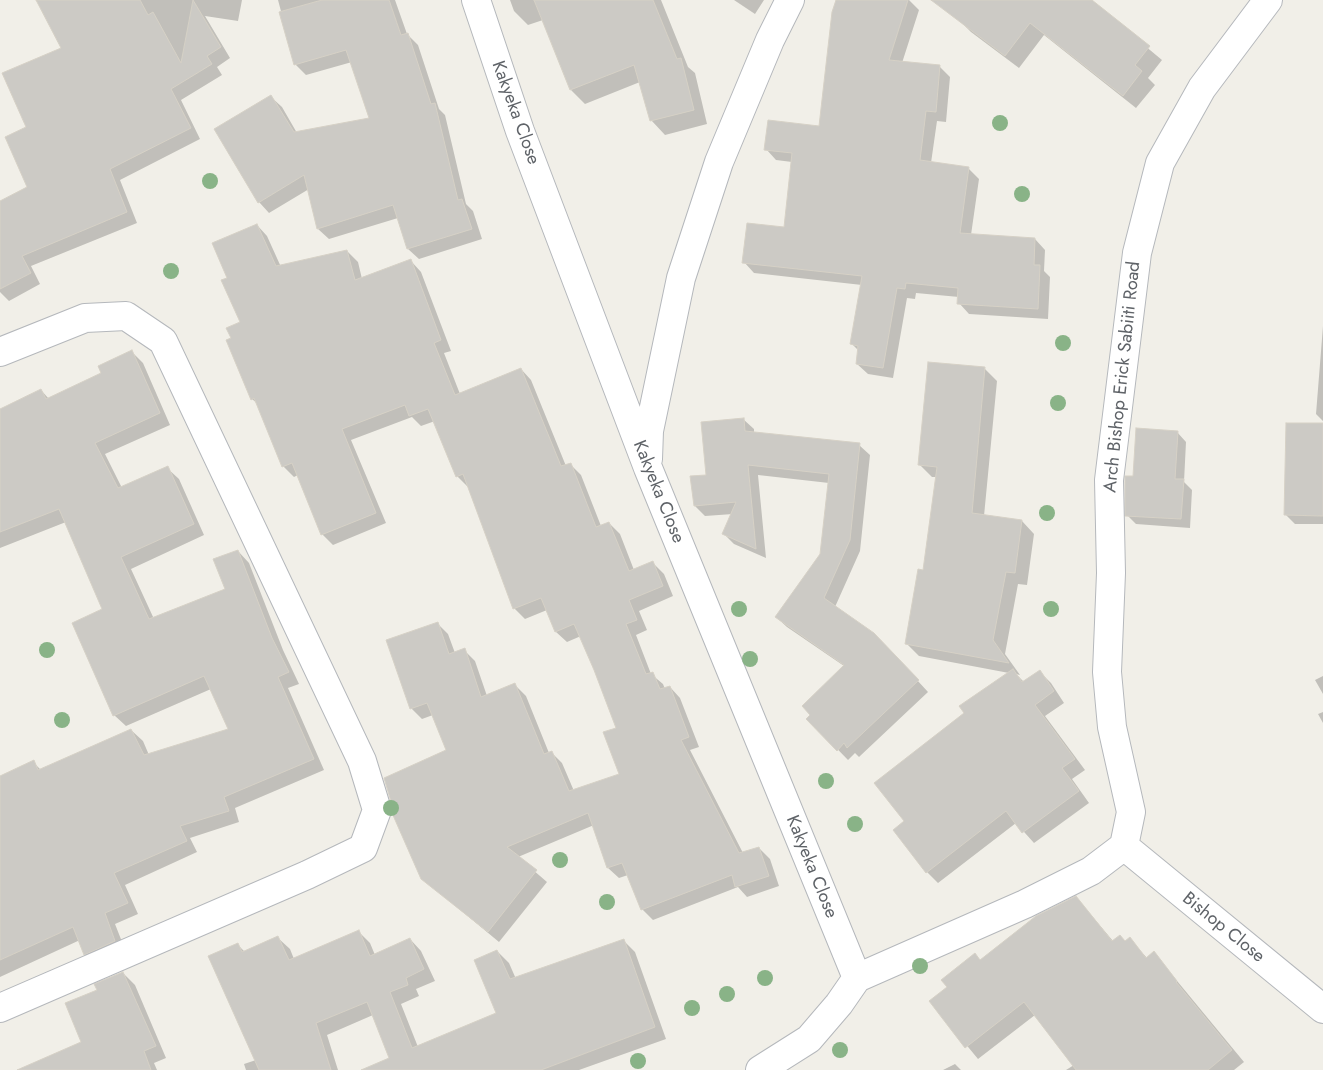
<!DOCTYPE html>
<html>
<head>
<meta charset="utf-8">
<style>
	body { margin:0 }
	canvas { display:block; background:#f1efe8 }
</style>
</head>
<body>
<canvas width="1323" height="1070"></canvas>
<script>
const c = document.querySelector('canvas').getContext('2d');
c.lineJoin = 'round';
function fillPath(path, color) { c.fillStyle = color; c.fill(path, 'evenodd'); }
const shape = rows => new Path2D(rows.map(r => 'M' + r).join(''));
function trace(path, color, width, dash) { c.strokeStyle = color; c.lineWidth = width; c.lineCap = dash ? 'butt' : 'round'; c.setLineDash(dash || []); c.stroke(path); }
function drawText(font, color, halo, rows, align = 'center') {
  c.font = font + ' Jost,sans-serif'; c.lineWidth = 4; c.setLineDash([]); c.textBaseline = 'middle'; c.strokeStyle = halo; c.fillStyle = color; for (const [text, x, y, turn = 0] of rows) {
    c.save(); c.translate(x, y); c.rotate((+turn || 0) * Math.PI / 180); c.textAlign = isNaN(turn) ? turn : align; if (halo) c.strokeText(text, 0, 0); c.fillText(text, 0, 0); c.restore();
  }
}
fillPath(shape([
	[51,0,242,0,238,21,205,16,230,58,217,67,222,75,181,100,200,139,120,180,137,223,31,266,40,284,9,301,0,292,0,203,28,188,92,105],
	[278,0,395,0,407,34,418,45,439,109,445,115,466,204,473,211,482,239,419,259,408,249,398,218,329,239,318,229,309,189,269,213,259,202,271,97,282,107,297,133,371,119,352,62,306,75,295,64],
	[510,0,661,0,688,67,695,73,707,124,665,135,651,120,640,82,585,104,571,90,543,20,528,25,514,11],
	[734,0,764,0,755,14],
	[838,0,909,0,919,10,902,63,939,66,950,77,946,122,937,121,931,163,968,168,979,179,971,235,1035,239,1045,250,1044,271,1050,277,1048,319,969,314,959,303,959,297,916,293,915,299,907,298,893,378,868,374,857,364,859,351,852,344,862,285,754,273,744,262,785,228,792,162,776,160,766,149,820,127],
	[973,0,1090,0,1162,60,1148,78,1155,85,1136,108,1044,35,1019,68,971,32,958,19],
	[257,225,267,236,281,267,347,251,358,262,362,279,411,261,421,272,451,351,444,353,460,394,521,369,531,380,566,466,570,464,581,475,601,526,609,523,620,534,634,570,653,563,664,574,673,596,639,611,647,630,636,635,651,674,663,684,665,689,670,687,680,698,699,747,690,750,743,853,759,848,770,859,779,886,747,897,738,887,653,920,642,909,628,875,619,878,608,868,594,825,518,857,547,882,499,942,424,880,448,751,433,715,422,719,411,708,438,624,448,634,455,653,464,650,475,661,487,696,515,685,526,696,549,753,551,752,562,763,574,791,621,775,617,728,581,636,567,642,556,632,547,610,525,619,514,608,468,487,457,476,435,421,421,426,412,417,351,440,386,523,333,545,322,534,298,475,294,477,283,466,259,405,252,399,242,323,229,279],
	[1323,326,1323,421,1316,414],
	[132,352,143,363,170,425,105,454,122,488,167,468,179,479,204,535,131,569,154,619,226,589,238,551,249,563,283,650,299,684,288,688,324,770,235,808,239,822,190,838,197,852,125,885,138,914,115,924,126,952,96,965,85,954,80,940,0,977,0,777,33,762,41,770,131,730,143,741,149,755,229,730,211,689,126,726,114,715,104,610,66,522,0,548,0,410,41,390,49,399,103,373],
	[985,369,997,381,984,516,1022,521,1034,534,1027,585,1018,584,1005,654,1020,675,1016,674,1024,682,1040,672,1051,683,1064,703,1045,716,1085,770,1072,779,1089,803,1034,843,1016,823,938,883,927,872,906,821,965,713,1009,673,919,656,907,644,924,572,937,477,932,477,919,464],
	[743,419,754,429,754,433,859,445,870,455,860,551,835,607,885,645,928,692,859,757,855,753,848,760,808,719,844,666,787,627,776,617,821,554,829,483,758,475,766,558,734,544,724,534,733,514,705,516,695,506,707,476],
	[1323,425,1323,524,1295,524,1286,515],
	[1177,432,1186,442,1184,482,1192,490,1190,528,1136,524,1127,515,1134,478],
	[1323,676,1323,694,1315,680],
	[1323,712,1323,723,1318,714],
	[1076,897,1113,941,1126,942,1130,939,1147,958,1154,953,1244,1062,1234,1070,1066,1070,1074,1065,1035,1015,978,1059,931,1002,949,988,975,955,981,961],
	[359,932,370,943,375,955,410,939,421,951,435,981,416,989,419,996,401,1004,418,1047,498,1013,497,951,509,963,516,979,623,940,635,952,666,1039,579,1070,383,1070,393,1065,373,1015,327,1035,338,1070,246,1070,244,1064,256,1060,238,945,245,952,278,938,290,949,294,959],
	[123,973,135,985,166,1058,154,1063,157,1070,20,1070,83,1042,98,991],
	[955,1064,961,1070,943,1070]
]), '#0003');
const building = shape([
	[36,0,140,0,148,15,153,12,181,63,193,0,221,47,207,56,212,64,171,89,191,128,110,169,127,212,22,256,31,273,0,289,0,201,27,187,5,137,26,127,2,73,61,48,36,0],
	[322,0,389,0,401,35,408,33,431,104,435,103,458,200,462,199,472,229,407,249,393,205,317,229,304,175,258,203,214,129,271,95,294,132,369,118,346,50,294,65,279,12,322,0],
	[534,0,653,0,677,59,681,58,694,110,650,121,634,65,570,90,534,0],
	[836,0,908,0,889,60,940,65,936,112,926,111,920,160,969,167,960,233,1035,238,1034,265,1040,265,1038,309,957,304,958,288,906,283,905,289,897,288,883,368,856,364,858,346,850,344,862,276,742,263,747,223,784,227,792,153,764,150,768,120,819,126,832,12,836,0],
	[931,0,1092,0,1150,46,1135,65,1142,71,1123,96,1030,23,1005,56,931,0],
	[257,224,276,266,347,250,355,280,411,259,441,340,434,343,455,395,521,368,561,466,571,463,596,527,609,522,629,571,653,561,663,586,629,600,637,620,626,624,646,674,653,672,660,689,670,686,689,737,681,740,739,853,759,847,769,876,735,887,732,875,641,910,622,863,607,868,588,813,507,847,537,870,488,932,421,879,392,813,392,805,384,778,446,750,427,703,410,709,386,640,438,622,449,654,465,648,481,697,515,683,544,754,552,751,569,791,619,774,603,732,616,728,594,670,574,624,555,632,541,598,513,609,463,474,456,477,428,409,409,416,405,405,342,429,376,513,321,535,292,463,282,467,254,398,251,400,226,340,231,338,226,328,240,322,221,280,227,278,212,243,257,224],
	[132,350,160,413,95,443,118,488,168,466,194,524,121,557,149,619,225,589,213,559,238,550,272,638,289,672,278,677,314,759,224,797,229,811,180,826,187,841,114,873,128,903,105,913,115,941,84,955,73,927,0,960,0,776,34,760,38,770,131,729,144,755,228,729,204,676,113,716,72,623,102,609,59,509,0,532,0,409,41,389,46,399,101,373,98,366,132,350],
	[928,362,985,367,972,513,1022,520,1015,573,1006,572,993,640,1009,663,905,644,918,569,923,570,937,467,918,465,928,362],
	[744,418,745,431,860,443,850,540,824,598,874,633,919,680,847,748,844,743,837,751,806,719,810,715,802,706,844,665,775,617,820,554,829,474,748,465,756,549,722,534,736,502,694,506,690,476,706,475,701,422,744,418],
	[1286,423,1323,423,1323,516,1284,515,1286,423],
	[1136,428,1178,431,1175,479,1184,479,1181,519,1125,516,1125,476,1133,476,1136,428],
	[1013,669,1022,682,1040,670,1054,691,1035,705,1075,759,1062,768,1079,791,1022,833,1006,811,926,873,893,830,904,821,874,783,964,713,959,706,1013,669],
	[1076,896,1112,941,1120,935,1125,941,1130,937,1146,958,1154,951,1177,981,1176,982,1232,1050,1208,1070,1076,1070,1024,1002,965,1048,929,1001,947,987,941,980,975,953,980,960,1036,916,1076,896],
	[359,930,370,956,410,938,424,969,406,978,408,985,390,992,412,1048,496,1013,474,960,497,950,510,979,624,939,655,1027,541,1070,361,1070,389,1058,367,1002,316,1023,331,1070,259,1070,208,956,238,943,242,952,278,936,289,960,359,930],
	[123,972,156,1046,144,1051,151,1070,17,1070,81,1042,65,1003,97,990,94,984,123,972]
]);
fillPath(building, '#cccac5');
trace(building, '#d6d1c6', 1);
const minor = shape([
	[476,0,520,131,648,468,857,978],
	[0,352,85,318,126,316,163,341,362,761,377,810,363,848,307,875,0,1008],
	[648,459,649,431,681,278,719,162,770,40,790,0],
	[1124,846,1131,812,1112,727,1107,672,1111,573,1109,480,1137,253,1160,163,1202,88,1268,0],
	[1124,846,1323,1009],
	[857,978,1025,904,1091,871,1124,846],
	[760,1070,809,1039,839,1004,857,978]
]);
trace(minor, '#b5b8bc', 30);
trace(minor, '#fff', 28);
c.fillStyle = '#89b387';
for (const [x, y] of [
	[1000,123],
	[210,181],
	[1022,194],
	[171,271],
	[1063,343],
	[1058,403],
	[1047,513],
	[739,609],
	[1051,609],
	[47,650],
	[750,659],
	[62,720],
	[826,781],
	[391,808],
	[855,824],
	[560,860],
	[607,902],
	[920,966],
	[765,978],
	[727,994],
	[692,1008],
	[840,1050],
	[638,1061]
]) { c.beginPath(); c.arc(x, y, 8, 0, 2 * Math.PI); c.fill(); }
drawText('18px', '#5f6368', '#fff', [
	["Kakyeka Close",515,113,70],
	["Arch Bishop Erick Sabiiti Road",1123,377,-84],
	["Kakyeka Close",658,492,68],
	["Kakyeka Close",811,867,68],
	["Bishop Close",1223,928,39]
]);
</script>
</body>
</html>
